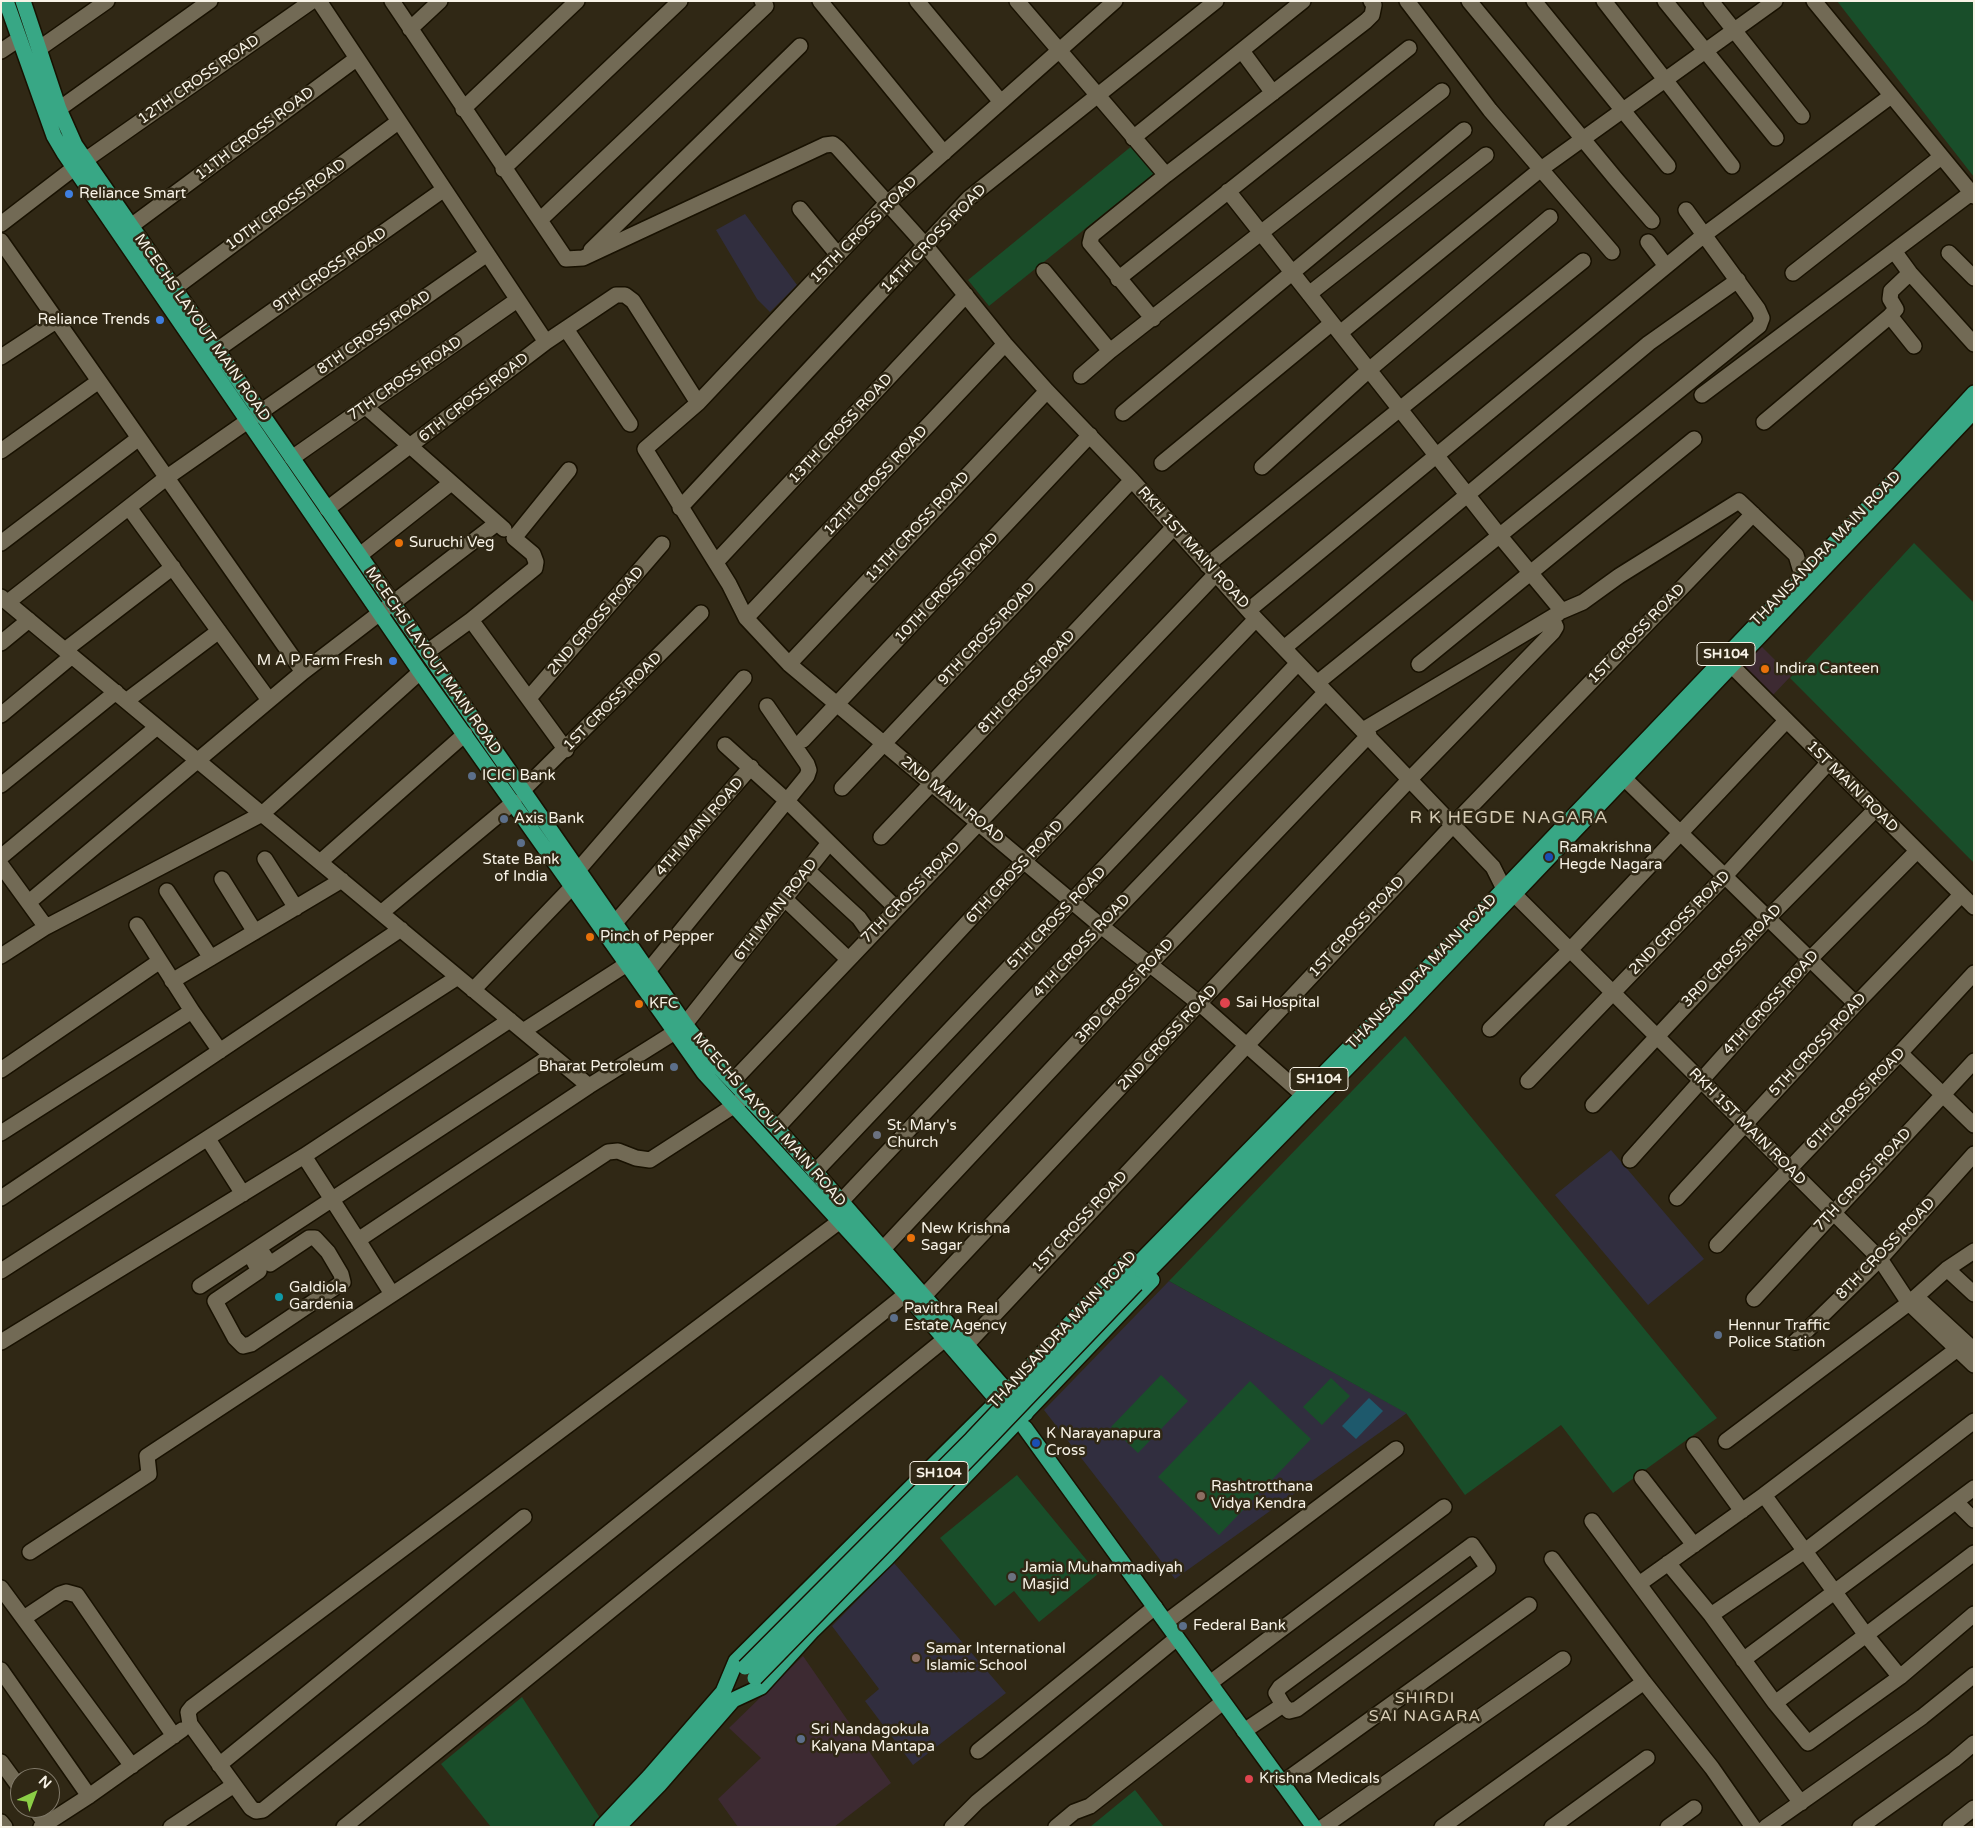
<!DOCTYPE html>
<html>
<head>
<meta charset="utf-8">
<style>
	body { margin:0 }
	#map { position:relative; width:1975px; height:1828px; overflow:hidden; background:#302815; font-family:"Varela Round",sans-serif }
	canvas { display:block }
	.frame { position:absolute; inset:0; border:2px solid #f8f3e7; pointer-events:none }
	.north { position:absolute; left:10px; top:1768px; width:50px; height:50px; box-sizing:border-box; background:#302815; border:1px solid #807969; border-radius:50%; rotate:43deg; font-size:14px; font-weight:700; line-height:20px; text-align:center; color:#f8f3e7 }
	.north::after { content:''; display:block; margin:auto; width:18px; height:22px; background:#8bce46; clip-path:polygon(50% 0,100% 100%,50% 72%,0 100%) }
</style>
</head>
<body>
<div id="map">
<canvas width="1975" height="1828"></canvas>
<div class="frame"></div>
<div class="north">N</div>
</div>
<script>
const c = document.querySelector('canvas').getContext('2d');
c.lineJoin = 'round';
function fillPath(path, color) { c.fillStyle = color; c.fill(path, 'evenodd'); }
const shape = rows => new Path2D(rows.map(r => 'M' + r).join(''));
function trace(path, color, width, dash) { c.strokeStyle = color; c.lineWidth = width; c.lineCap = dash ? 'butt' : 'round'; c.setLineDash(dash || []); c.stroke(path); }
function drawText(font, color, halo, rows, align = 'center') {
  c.font = font + ' "Varela Round",sans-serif'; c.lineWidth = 5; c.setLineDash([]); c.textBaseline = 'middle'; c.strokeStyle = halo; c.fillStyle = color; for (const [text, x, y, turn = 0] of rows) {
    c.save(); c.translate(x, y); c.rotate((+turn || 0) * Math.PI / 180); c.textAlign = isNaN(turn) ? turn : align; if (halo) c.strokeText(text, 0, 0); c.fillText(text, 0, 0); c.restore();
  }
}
fillPath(shape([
	[1760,645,1791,676,1772,696,1741,665],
	[803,1656,891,1783,834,1827,738,1827,718,1799,761,1758,729,1728]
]), '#3d2a32');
fillPath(shape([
	[745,214,797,285,770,312,757,299,716,230],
	[1611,1150,1704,1259,1648,1305,1555,1195],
	[1169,1281,1407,1413,1175,1579,1044,1410],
	[894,1563,1006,1693,913,1765,865,1701,879,1689,832,1626]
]), '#312e3f');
fillPath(shape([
	[1837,1,1974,1,1974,177],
	[1133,145,1157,171,989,306,968,280],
	[1914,543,1974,603,1974,863,1790,678],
	[1405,1036,1717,1418,1613,1493,1561,1425,1465,1495,1406,1413,1169,1281],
	[1161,1375,1188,1401,1138,1453,1111,1427],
	[1331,1378,1350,1396,1322,1425,1303,1407],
	[1250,1381,1311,1439,1219,1535,1158,1477],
	[1017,1475,1098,1574,1039,1622,1014,1591,995,1606,940,1538],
	[522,1697,600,1818,590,1827,491,1827,441,1764],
	[1135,1790,1164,1827,1090,1827]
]), '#194e2a');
fillPath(shape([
	[1369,1398,1383,1411,1356,1439,1342,1426]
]), '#1e596c');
const minor = shape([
	[319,1,546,342],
	[392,1,566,259,583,258,825,145,833,144,838,148,925,245,1005,344,1047,391,1132,480,1256,619,1493,867,1504,889],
	[820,1,944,153],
	[917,1,1001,102],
	[1017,1,1166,175],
	[1115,1,886,204,698,403,645,449,729,584,746,618,789,664,1101,926,1200,1004,1312,1103],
	[1407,1,1490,110,1612,252],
	[1469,1,1615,178,1652,221],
	[1534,1,1668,166],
	[1604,1,1732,166],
	[1665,1,1776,138],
	[1711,1,1802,116],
	[1814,1,1974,196],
	[410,29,440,1],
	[40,48,107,1],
	[1,51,19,39],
	[1242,51,1273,93],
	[59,109,210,1],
	[463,109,577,1],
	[1133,138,1303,1],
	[503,169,680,1],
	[1228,191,1499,535,1562,611,1583,602,1619,576,1739,501,1796,555,1802,575],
	[800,209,838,255],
	[540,220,766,6,762,1],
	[1,224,74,168,312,1],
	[131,226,356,59],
	[1,241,303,672],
	[1648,242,1666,266],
	[591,250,800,46],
	[1894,251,1910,273,1974,344],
	[1949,253,1974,278],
	[1044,271,1110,351,1442,91],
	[1793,273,1941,157],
	[1118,279,1409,48],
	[1309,294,1486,155],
	[164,296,398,122],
	[1890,316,1896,309,1890,299,1891,291,1910,273],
	[1153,319,1090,243,1092,235,1166,175,1366,21,1372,15,1374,5,1371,1],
	[566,329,630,424],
	[1340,333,1541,169,1775,1],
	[217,350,443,190],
	[1,357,56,321],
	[1081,376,1110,351],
	[1702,395,1971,193],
	[366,407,504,529],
	[1123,413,1464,130],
	[1764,422,1890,316,1914,346],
	[1,451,99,381],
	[292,458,517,300],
	[1162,463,1332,323],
	[1262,467,1369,370,1550,217],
	[680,508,969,198,1216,1],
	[130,509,269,700],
	[327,509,546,342,616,295,625,295,633,301,698,403],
	[1,543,139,438],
	[360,555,451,483],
	[716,562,966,295],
	[1207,565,1583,261],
	[1,597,589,1086],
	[8,602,166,478,487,254],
	[1249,610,1704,235,1891,96],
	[746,618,1005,344],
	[471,620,566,750],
	[1,643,29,620],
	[1284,648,1649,343,1738,280],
	[65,650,173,567],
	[427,652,471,620,535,568,536,562,533,554,514,538,569,470],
	[1723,657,1974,907],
	[789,664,1047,391],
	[1419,664,1694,439],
	[1317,683,1759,326,1762,318,1758,309,1686,210],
	[529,698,662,544],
	[126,701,219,631],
	[1,715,72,656],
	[1363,730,1559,613],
	[803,740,1090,435],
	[725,745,787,801,896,908],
	[1625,779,1856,1004],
	[1,785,116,692],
	[842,788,1132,480],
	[523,790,701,613],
	[881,837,1174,527],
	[1,857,157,727],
	[265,859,296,908],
	[320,862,465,734],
	[1,865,46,927],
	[579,869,744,678],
	[807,870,859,918,871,935],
	[222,879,255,932],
	[167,891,211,958],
	[1514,894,1880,1259,1909,1303,1974,1365],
	[786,900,848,959],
	[29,902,303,672,497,523],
	[381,913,514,802],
	[137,925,192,1011,220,1051],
	[607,932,751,767],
	[1,956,46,927,262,814,420,672],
	[649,970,807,776,809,770,807,764,767,706],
	[172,981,342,880],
	[473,990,573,886],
	[685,1024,829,843],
	[1490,1029,1570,950,1786,721],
	[523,1031,627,964],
	[1900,1053,1974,1125],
	[1,1070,160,961],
	[733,1081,1215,575],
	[1528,1081,1725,876,1828,763],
	[1593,1105,1768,918,1875,810],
	[777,1128,1025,860,1256,619],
	[1,1133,192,1011],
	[208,1139,243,1194],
	[304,1156,358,1240],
	[1630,1160,1810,959,1917,851],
	[815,1172,1298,663],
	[1,1198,401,929],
	[1677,1198,1856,1004,1961,895],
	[833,1210,1101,926,1325,693],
	[840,1221,192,1707,188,1712,190,1724,251,1808,256,1811,263,1810,906,1294],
	[1717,1245,1900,1053,1974,973],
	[883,1249,1149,965,1369,735],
	[250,1254,259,1271,215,1301,235,1338,243,1346,251,1344,343,1282,341,1274,328,1252,315,1238,309,1238,270,1264,259,1248],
	[1947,1269,1974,1294],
	[1,1271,458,977],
	[200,1286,552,1055],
	[392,1294,358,1240,589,1086,675,1032],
	[924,1296,1410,779,1553,632,1556,627,1552,618],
	[1754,1299,1974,1061],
	[1923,1303,1974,1350],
	[1,1342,304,1156,510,1020],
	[1795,1342,1880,1259,1974,1154],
	[967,1344,1454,824,1753,514],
	[1726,1441,1909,1303,1947,1269,1974,1251],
	[1694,1445,1742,1511],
	[1642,1478,1694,1545],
	[1764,1495,1866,1635,1974,1553],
	[1956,1502,1974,1520],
	[1592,1521,1801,1803],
	[1472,1545,1488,1568,1297,1709,1289,1711,1283,1705,1276,1693,1280,1687,1472,1545],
	[30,1552,149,1474,147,1456,608,1152,618,1151,636,1158,650,1160,735,1105,744,1097],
	[1552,1559,1644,1682,1712,1768,1753,1827],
	[1668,1563,1711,1615,1775,1703,1808,1743,1900,1677,1974,1614],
	[1639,1584,1764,1495,1956,1350],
	[1,1588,132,1766],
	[1711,1615,1805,1551,1974,1421],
	[24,1618,60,1594,66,1592,77,1595,174,1736],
	[1166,1622,1396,1449],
	[1743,1660,1974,1488],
	[1,1670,89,1796],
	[1210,1683,1444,1507],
	[1775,1703,1866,1635,1900,1677],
	[1244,1731,1283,1705],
	[978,1751,1155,1607],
	[1,1762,20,1788],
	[219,1765,524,1517],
	[1282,1783,1529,1605],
	[34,1808,45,1823],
	[1,1822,5,1827],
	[41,1827,89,1796,182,1730],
	[171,1827,234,1785],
	[344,1827,945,1339],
	[952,1827,977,1802,1177,1638],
	[1056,1827,1074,1812,1090,1806,1223,1702],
	[1323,1827,1563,1659],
	[1442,1827,1644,1682],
	[1552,1827,1647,1758],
	[1668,1827,1694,1808],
	[1766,1827,1922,1717,1974,1675],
	[1860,1827,1954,1760,1974,1743],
	[1950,1827,1974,1808]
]);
const major = shape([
	[6,1,54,136,64,153,420,672,704,1073,906,1294,1017,1423],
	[23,1,59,109,75,145,685,1024,715,1063,777,1128,1026,1413],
	[1128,1274,1478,916,1881,494,1974,393],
	[1136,1284,1401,1013,1974,411],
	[1025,1428,1314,1827],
	[602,1827,649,1777,723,1692,736,1661,1001,1398,1130,1258],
	[618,1827,659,1785,733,1700,761,1687,813,1630,887,1558,1152,1280]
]);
trace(minor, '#181101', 18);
trace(major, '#181101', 18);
trace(minor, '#726a55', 15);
trace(major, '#38a785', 15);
const majorBridge = shape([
	[745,1667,972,1439,1128,1274],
	[755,1678,988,1439,1136,1284]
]);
trace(majorBridge, '#181101', 18, []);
trace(majorBridge, '#38a785', 15);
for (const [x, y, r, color] of [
	[69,194,5,"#3f7fe0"],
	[160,320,5,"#3f7fe0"],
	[399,543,5,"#e8710a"],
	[393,661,5,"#3f7fe0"],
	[1765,669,5,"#e8710a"],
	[472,776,5,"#5c6f8a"],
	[504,819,5,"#5c6f8a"],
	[521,843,5,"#5c6f8a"],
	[1549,857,5,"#1a4fb4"],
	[590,937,5,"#e8710a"],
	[1225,1003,6,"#e0444e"],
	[639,1004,5,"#e8710a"],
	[674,1067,5,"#5c6f8a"],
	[877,1135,5,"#6b7280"],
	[911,1238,5,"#e8710a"],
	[279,1297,5,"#0f9aa8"],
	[894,1318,5,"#5c6f8a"],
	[1718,1335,5,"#5c6f8a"],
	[1036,1443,5,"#1a4fb4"],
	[1201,1496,5,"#8d6e63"],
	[1012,1577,5,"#6b7280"],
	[1183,1626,5,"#5c6f8a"],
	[916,1658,5,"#8d6e63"],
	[801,1739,5,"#5c6f8a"],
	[1249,1779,5,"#e0444e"]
]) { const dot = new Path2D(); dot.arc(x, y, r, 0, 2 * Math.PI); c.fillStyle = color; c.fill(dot); trace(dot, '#302815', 2); }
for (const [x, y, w] of [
	[1726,654,58],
	[1319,1079,58],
	[939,1473,58]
]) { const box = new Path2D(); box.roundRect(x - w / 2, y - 11.5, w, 23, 4); c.fillStyle = '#302815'; c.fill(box); trace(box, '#f8f3e7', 1); }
drawText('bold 14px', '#f8f3e7', null, [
	["SH104",1726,654],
	["SH104",1319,1079],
	["SH104",939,1473]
]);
drawText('15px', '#f8f3e7', '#302815', [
	["12TH CROSS ROAD",199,80,-35],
	["11TH CROSS ROAD",255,134,-37],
	["10TH CROSS ROAD",286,205,-36],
	["15TH CROSS ROAD",864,230,-45],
	["14TH CROSS ROAD",934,239,-46],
	["9TH CROSS ROAD",330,270,-35],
	["MCECHS LAYOUT MAIN ROAD",202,328,55],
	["8TH CROSS ROAD",374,333,-35],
	["7TH CROSS ROAD",405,379,-35],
	["6TH CROSS ROAD",474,398,-38],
	["13TH CROSS ROAD",841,429,-47],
	["12TH CROSS ROAD",876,481,-47],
	["11TH CROSS ROAD",918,527,-47],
	["RKH 1ST MAIN ROAD",1193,548,48],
	["THANISANDRA MAIN ROAD",1826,549,-46],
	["10TH CROSS ROAD",947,588,-47],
	["2ND CROSS ROAD",596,621,-49],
	["9TH CROSS ROAD",987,634,-47],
	["1ST CROSS ROAD",1637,634,-46],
	["MCECHS LAYOUT MAIN ROAD",433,661,55],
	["8TH CROSS ROAD",1027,682,-47],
	["1ST CROSS ROAD",613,702,-45],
	["1ST MAIN ROAD",1852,787,45],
	["2ND MAIN ROAD",952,800,39],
	["4TH MAIN ROAD",700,827,-49],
	["6TH CROSS ROAD",1015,872,-47],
	["7TH CROSS ROAD",911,893,-46],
	["6TH MAIN ROAD",776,910,-52],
	["5TH CROSS ROAD",1057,918,-46],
	["2ND CROSS ROAD",1680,923,-46],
	["1ST CROSS ROAD",1357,927,-47],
	["4TH CROSS ROAD",1082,946,-47],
	["3RD CROSS ROAD",1732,956,-46],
	["THANISANDRA MAIN ROAD",1422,972,-46],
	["3RD CROSS ROAD",1125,991,-47],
	["4TH CROSS ROAD",1771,1003,-48],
	["2ND CROSS ROAD",1168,1038,-47],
	["5TH CROSS ROAD",1818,1045,-47],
	["6TH CROSS ROAD",1856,1099,-46],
	["MCECHS LAYOUT MAIN ROAD",769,1120,49],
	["RKH 1ST MAIN ROAD",1747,1127,45],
	["7TH CROSS ROAD",1863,1180,-47],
	["1ST CROSS ROAD",1080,1222,-47],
	["8TH CROSS ROAD",1886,1249,-46],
	["THANISANDRA MAIN ROAD",1063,1330,-47]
]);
drawText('15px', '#f8f3e7', '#302815', [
	["Reliance Smart",79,194],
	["Reliance Trends",150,320,"right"],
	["Suruchi Veg",409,543],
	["M A P Farm Fresh",383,661,"right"],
	["Indira Canteen",1775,669],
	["ICICI Bank",482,776],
	["Axis Bank",514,819],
	["Ramakrishna",1559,848],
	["Hegde Nagara",1559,865],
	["State Bank",521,860,"center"],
	["of India",521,877,"center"],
	["Pinch of Pepper",600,937],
	["Sai Hospital",1236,1003],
	["KFC",649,1004],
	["Bharat Petroleum",664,1067,"right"],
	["St. Mary's",887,1126],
	["Church",887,1143],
	["New Krishna",921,1229],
	["Sagar",921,1246],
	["Galdiola",289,1288],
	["Gardenia",289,1305],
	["Pavithra Real",904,1309],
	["Estate Agency",904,1326],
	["Hennur Traffic",1728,1326],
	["Police Station",1728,1343],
	["K Narayanapura",1046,1434],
	["Cross",1046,1451],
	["Rashtrotthana",1211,1487],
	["Vidya Kendra",1211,1504],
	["Jamia Muhammadiyah",1022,1568],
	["Masjid",1022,1585],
	["Federal Bank",1193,1626],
	["Samar International",926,1649],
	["Islamic School",926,1666],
	["Sri Nandagokula",811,1730],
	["Kalyana Mantapa",811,1747],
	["Krishna Medicals",1259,1779]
], 'left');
c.letterSpacing = '1px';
drawText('16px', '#d7cdb6', '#302815', [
	["SHIRDI",1425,1699],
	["SAI NAGARA",1425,1717]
]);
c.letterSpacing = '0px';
c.letterSpacing = '1px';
drawText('18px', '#d7cdb6', '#302815', [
	["R K HEGDE NAGARA",1509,818]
]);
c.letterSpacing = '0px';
</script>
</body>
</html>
